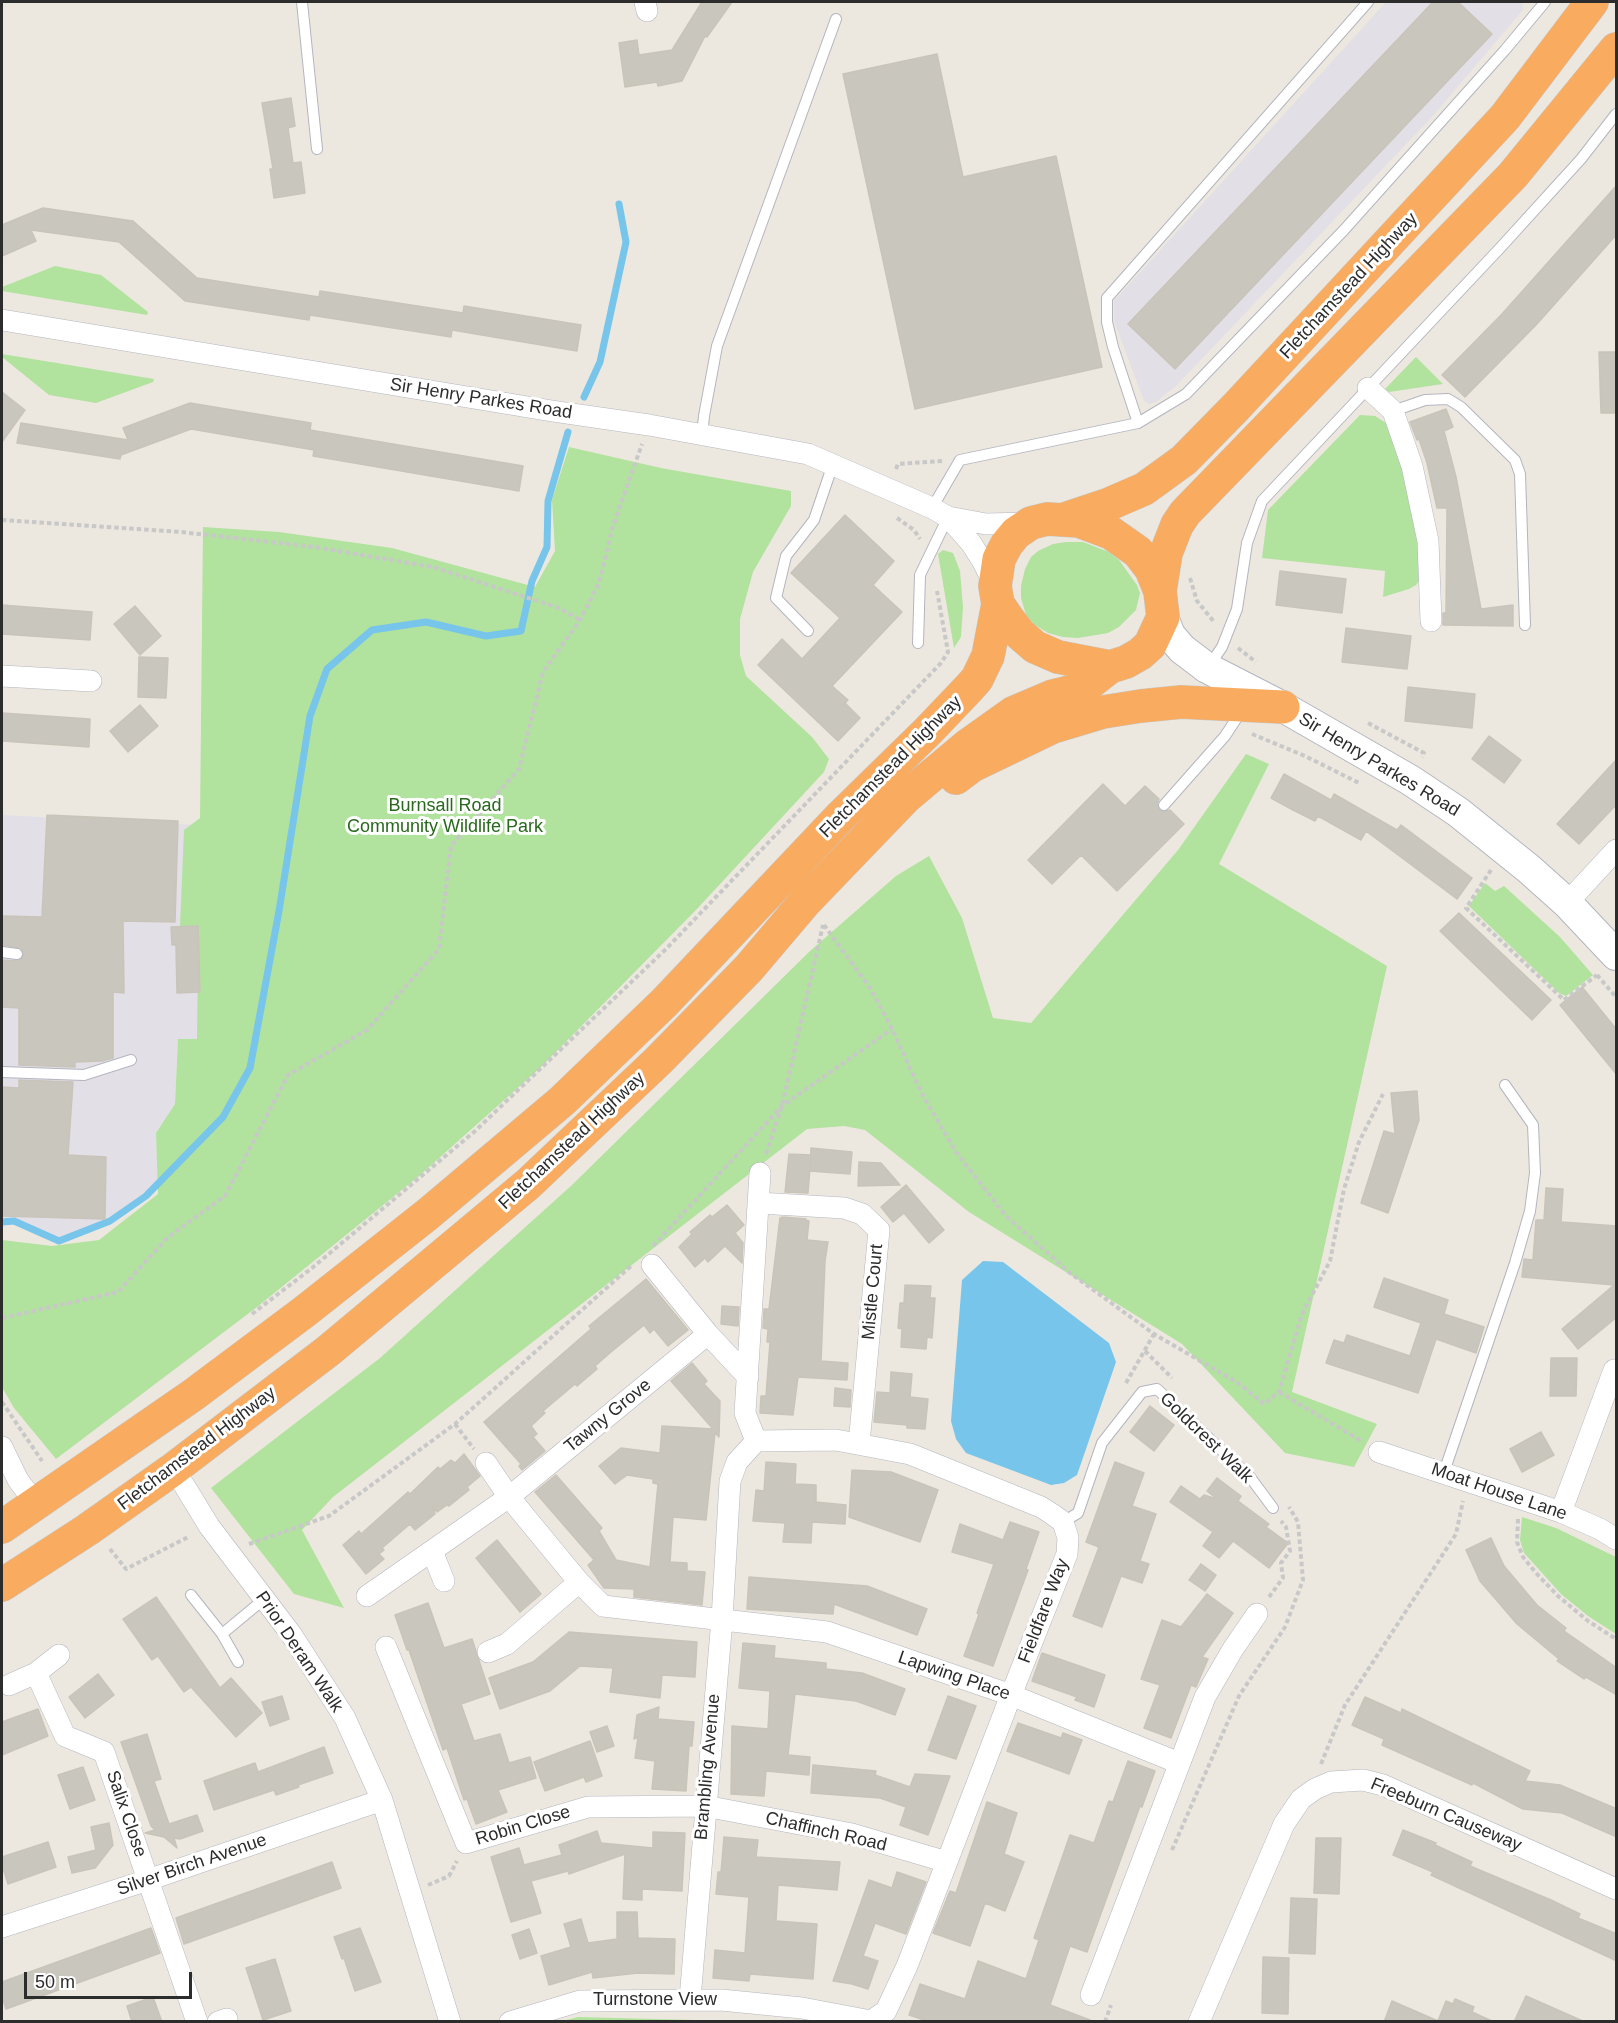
<!DOCTYPE html>
<html>
<head>
<meta charset="utf-8">
<style>
	body { margin:0 }
	#map { position:relative; width:1618px; height:2023px; overflow:hidden; background:#ede8df; font-family:Helvetica,sans-serif }
	canvas { display:block }
	.frame { position:absolute; inset:0; border:3px solid #2c2c2c; pointer-events:none }
	.scale { position:absolute; left:24px; top:1972px; width:168px; height:27px; box-sizing:border-box; border:3px solid #2c2c2c; border-top:0; padding-left:8px; font-size:18px; line-height:21px; white-space:nowrap; color:#2c2c2c; -webkit-text-stroke:4px #fff; paint-order:stroke }
</style>
</head>
<body>
<div id="map">
<canvas width="1618" height="2023"></canvas>
<div class="frame"></div>
<div class="scale">50 m</div>
</div>
<script>
const c = document.querySelector('canvas').getContext('2d');
c.lineJoin = 'round';
function fillPath(path, color) { c.fillStyle = color; c.fill(path, 'evenodd'); }
const shape = rows => new Path2D(rows.map(r => 'M' + r).join(''));
function trace(path, color, width, dash) { c.strokeStyle = color; c.lineWidth = width; c.lineCap = dash ? 'butt' : 'round'; c.setLineDash(dash || []); c.stroke(path); }
function drawText(font, color, halo, rows, align = 'center') {
  c.font = font + ' Helvetica,sans-serif'; c.lineWidth = 6; c.setLineDash([]); c.textBaseline = 'middle'; c.strokeStyle = halo; c.fillStyle = color; for (const [text, x, y, turn = 0] of rows) {
    c.save(); c.translate(x, y); c.rotate((+turn || 0) * Math.PI / 180); c.textAlign = isNaN(turn) ? turn : align; if (halo) c.strokeText(text, 0, 0); c.fillText(text, 0, 0); c.restore();
  }
}
fillPath(shape([
	[1386,2,1522,2,1523,10,1431,118,1177,385,1156,402,1149,404,1144,401,1114,321,1114,301],
	[2,815,195,825,198,929,197,1039,178,1039,175,1104,156,1133,158,1184,146,1196,110,1221,59,1241,14,1222,2,1222]
]), '#e2dfe6');
fillPath(shape([
	[55,266,101,275,148,312,147,315,2,291,2,287],
	[2,354,154,379,153,382,96,403,49,395,2,357],
	[1416,357,1443,384,1389,392,1385,389],
	[1360,415,1375,416,1386,423,1398,444,1416,523,1422,576,1416,585,1409,589,1383,597,1385,571,1262,558,1268,510],
	[569,447,661,468,791,491,791,506,753,572,740,619,740,655,746,676,812,737,829,759,824,772,696,910,540,1068,419,1176,257,1307,56,1459,14,1408,2,1387,2,1240,52,1246,99,1240,158,1194,156,1133,175,1104,178,1039,197,1039,198,930,180,927,184,830,200,818,203,527,279,532,392,548,535,587,555,551,552,500],
	[1066,542,1083,542,1109,552,1119,560,1137,585,1140,593,1136,610,1119,627,1108,633,1078,638,1063,637,1048,633,1035,625,1026,615,1021,598,1021,586,1025,569,1031,557,1038,551,1053,544],
	[943,550,953,553,960,571,963,607,961,637,954,648,938,554],
	[1246,754,1269,764,1219,864,1387,966,1292,1392,1377,1424,1354,1467,1285,1453,1182,1344,969,1212,865,1130,844,1126,807,1129,333,1497,302,1530,344,1608,294,1594,211,1488,380,1358,572,1185,810,951,896,876,929,856,962,918,993,1018,1031,1023,1178,850],
	[1485,883,1495,891,1504,886,1560,937,1593,975,1566,996,1559,993,1469,906],
	[1522,1517,1556,1528,1616,1557,1616,1634,1588,1616,1561,1594,1524,1553,1520,1540],
	[578,2017,734,2021,563,2021]
]), '#b1e29e');
fillPath(shape([
	[983,1261,1003,1262,1109,1343,1116,1362,1077,1475,1064,1483,1051,1485,966,1453,956,1439,951,1421,962,1280]
]), '#77c5eb');
trace(shape([
	[584,397,600,362,626,242,619,204],
	[2,1222,14,1221,59,1241,110,1221,146,1196,223,1117,250,1068,279,911,310,716,327,669,372,630,426,622,486,636,521,631,532,581,547,547,548,501,568,432]
]), '#77c5eb', 7);
const building = shape([
	[702,2,732,2,707,37,705,36,682,81,658,86,657,82,625,87,619,43,637,40,639,55,672,50,702,2],
	[1433,2,1458,2,1492,34,1175,369,1128,324,1433,2],
	[937,54,963,177,1056,156,1102,367,915,409,843,74,937,54],
	[291,98,295,126,288,128,293,163,301,162,305,193,274,198,270,169,273,169,262,103,291,98],
	[1617,185,1617,234,1536,325,1465,397,1442,375,1502,314,1617,185],
	[43,208,133,221,197,278,319,297,320,291,463,313,464,306,581,325,577,351,452,330,451,337,310,315,309,320,185,301,119,242,31,230,36,241,2,256,2,225,43,208],
	[1599,352,1617,352,1617,413,1601,413,1599,352],
	[2,392,25,410,2,442,2,392],
	[190,403,311,423,310,430,523,466,519,491,313,456,314,450,191,429,121,455,120,459,17,443,21,423,128,440,123,428,190,403],
	[1446,409,1453,427,1444,431,1456,477,1481,609,1513,605,1513,626,1443,625,1443,613,1446,613,1447,508,1437,508,1427,463,1419,439,1417,440,1410,422,1446,409],
	[845,515,894,561,873,585,902,612,832,686,848,700,845,703,860,718,838,741,758,665,782,639,802,659,840,618,791,573,845,515],
	[1280,571,1346,579,1342,613,1276,605,1280,571],
	[2,605,92,612,90,640,2,634,2,605],
	[135,606,161,636,140,655,114,624,135,606],
	[1346,628,1411,636,1407,669,1342,662,1346,628],
	[139,657,168,658,166,698,138,697,139,657],
	[1408,687,1475,694,1472,728,1405,721,1408,687],
	[140,705,158,726,128,752,110,731,140,705],
	[2,713,90,719,89,747,2,741,2,713],
	[1489,736,1521,760,1504,783,1472,759,1489,736],
	[1617,759,1617,804,1579,844,1557,824,1617,759],
	[1284,774,1331,800,1334,794,1397,830,1401,825,1472,878,1457,899,1366,831,1361,840,1318,816,1315,821,1293,810,1271,798,1284,774],
	[1103,784,1125,806,1145,786,1159,799,1157,804,1159,810,1163,812,1170,810,1184,824,1117,891,1081,855,1052,884,1028,860,1103,784],
	[47,815,178,821,175,922,123,921,124,993,113,992,113,1058,102,1061,75,1062,75,1067,19,1065,19,1008,2,1007,2,960,19,961,24,954,21,948,2,945,2,916,42,917,47,815],
	[1459,913,1551,1000,1532,1020,1440,931,1459,913],
	[198,926,200,992,177,993,176,945,172,945,171,927,198,926],
	[1582,987,1617,1030,1617,1075,1560,1005,1582,987],
	[19,1080,73,1082,68,1155,106,1157,105,1219,2,1216,2,1087,19,1088,19,1080],
	[1417,1091,1419,1120,1388,1213,1361,1203,1384,1131,1395,1134,1391,1093,1417,1091],
	[811,1148,852,1152,850,1174,810,1171,811,1148],
	[789,1154,811,1155,808,1193,785,1192,789,1154],
	[859,1162,881,1163,900,1185,858,1186,859,1162],
	[906,1185,944,1230,929,1243,904,1213,893,1222,881,1207,906,1185],
	[1546,1188,1563,1189,1561,1222,1617,1226,1617,1317,1578,1349,1562,1329,1614,1285,1522,1277,1524,1259,1533,1260,1536,1220,1544,1220,1546,1188],
	[727,1205,744,1225,735,1233,743,1243,742,1263,725,1246,708,1262,705,1258,695,1267,679,1247,692,1234,690,1232,710,1215,712,1217,727,1205],
	[783,1217,806,1219,805,1220,809,1221,807,1240,828,1242,825,1261,821,1361,848,1363,847,1380,798,1377,793,1415,760,1413,761,1396,766,1396,770,1342,767,1342,768,1329,763,1328,764,1309,769,1309,780,1218,783,1217],
	[1384,1278,1448,1300,1444,1314,1484,1327,1476,1353,1436,1339,1418,1393,1326,1363,1334,1340,1344,1343,1347,1335,1410,1356,1421,1323,1374,1307,1384,1278],
	[646,1279,688,1330,668,1346,654,1329,650,1333,644,1325,611,1352,595,1366,597,1369,577,1386,575,1384,543,1411,545,1413,531,1426,537,1434,533,1437,545,1451,522,1470,519,1466,521,1464,484,1422,591,1329,589,1326,646,1279],
	[905,1285,931,1286,930,1298,935,1298,932,1338,927,1337,926,1349,901,1347,902,1329,898,1328,900,1303,904,1303,905,1285],
	[722,1306,739,1307,738,1326,721,1324,722,1306],
	[1551,1358,1577,1358,1576,1396,1550,1396,1551,1358],
	[692,1363,707,1381,704,1384,720,1401,719,1437,715,1433,706,1520,673,1517,670,1562,687,1563,687,1571,705,1572,702,1605,634,1597,634,1589,604,1588,588,1565,594,1560,535,1492,556,1475,602,1528,599,1531,616,1560,650,1567,658,1484,653,1483,653,1479,627,1475,615,1484,599,1466,621,1448,660,1453,662,1426,713,1429,671,1381,692,1363],
	[891,1372,912,1374,910,1397,928,1399,925,1429,907,1428,907,1425,874,1422,877,1392,890,1393,891,1372],
	[835,1388,851,1390,850,1407,834,1406,835,1388],
	[1150,1406,1174,1425,1154,1451,1130,1432,1150,1406],
	[1541,1432,1554,1455,1522,1472,1510,1449,1541,1432],
	[464,1454,480,1476,467,1487,469,1490,449,1506,447,1505,437,1512,433,1507,435,1514,415,1530,410,1524,382,1548,384,1550,379,1554,384,1559,366,1574,343,1545,359,1531,361,1534,408,1492,410,1494,438,1467,440,1469,451,1460,455,1463,464,1454],
	[766,1462,796,1464,795,1484,816,1485,816,1502,846,1505,845,1524,812,1522,811,1543,783,1542,785,1523,753,1521,756,1490,764,1491,766,1462],
	[1115,1462,1144,1473,1132,1506,1156,1514,1140,1561,1149,1564,1142,1583,1121,1576,1102,1627,1073,1616,1099,1547,1086,1542,1115,1462],
	[852,1470,891,1472,938,1490,920,1542,849,1517,852,1470],
	[1217,1478,1241,1496,1238,1501,1269,1524,1266,1527,1288,1543,1269,1568,1233,1541,1219,1558,1203,1546,1213,1532,1170,1502,1181,1486,1200,1499,1204,1495,1217,1499,1207,1491,1217,1478],
	[1010,1522,1039,1532,1026,1569,1028,1570,1021,1589,993,1666,964,1656,979,1614,977,1613,994,1564,952,1552,960,1524,1003,1540,1010,1522],
	[1491,1538,1504,1566,1537,1605,1566,1628,1564,1631,1617,1668,1617,1695,1586,1677,1584,1679,1557,1661,1559,1659,1517,1624,1480,1581,1466,1550,1491,1538],
	[497,1540,541,1594,520,1612,476,1558,497,1540],
	[1201,1564,1216,1575,1205,1591,1189,1580,1201,1564],
	[749,1577,867,1586,927,1609,917,1635,834,1604,833,1614,747,1609,749,1577],
	[1207,1594,1233,1613,1202,1657,1208,1659,1196,1687,1191,1685,1171,1738,1144,1728,1160,1685,1141,1679,1162,1620,1181,1627,1207,1594],
	[156,1597,220,1688,231,1678,262,1713,236,1737,191,1687,184,1692,158,1656,152,1660,123,1619,156,1597],
	[428,1603,444,1648,472,1639,490,1694,461,1704,474,1741,500,1734,509,1763,530,1757,536,1778,498,1790,507,1812,476,1824,467,1799,464,1800,447,1748,443,1750,409,1650,407,1650,395,1615,428,1603],
	[569,1632,697,1642,695,1677,662,1675,660,1698,610,1692,613,1668,580,1666,550,1691,500,1709,489,1678,533,1662,569,1632],
	[743,1643,775,1646,774,1658,826,1663,826,1669,862,1673,905,1689,895,1715,856,1701,795,1694,788,1755,810,1757,809,1775,766,1771,764,1796,731,1794,732,1726,768,1729,770,1691,739,1688,743,1643],
	[1042,1653,1105,1675,1094,1707,1075,1700,1077,1697,1032,1681,1042,1653],
	[98,1674,114,1695,85,1718,69,1697,98,1674],
	[282,1696,289,1719,270,1726,262,1702,282,1696],
	[948,1696,976,1706,956,1759,928,1750,948,1696],
	[1365,1697,1401,1713,1402,1709,1530,1771,1525,1781,1560,1785,1617,1809,1617,1837,1562,1813,1523,1809,1473,1783,1472,1785,1382,1745,1384,1739,1352,1725,1365,1697],
	[659,1707,658,1719,694,1722,692,1746,689,1746,686,1791,652,1789,655,1761,635,1758,638,1737,634,1739,637,1715,659,1707],
	[38,1709,48,1736,2,1755,2,1722,38,1709],
	[1018,1723,1061,1738,1063,1733,1082,1740,1069,1774,1007,1751,1018,1723],
	[607,1726,614,1746,597,1752,590,1732,607,1726],
	[147,1734,161,1779,154,1781,169,1824,197,1815,203,1831,180,1839,174,1838,177,1848,164,1837,145,1833,155,1830,151,1826,121,1742,147,1734],
	[590,1741,602,1776,586,1782,584,1777,545,1791,534,1762,590,1741],
	[324,1747,333,1773,298,1785,299,1787,276,1795,274,1790,214,1810,204,1781,255,1763,258,1772,324,1747],
	[1128,1761,1155,1771,1142,1807,1140,1806,1087,1952,1070,1946,1050,2005,1090,2020,1090,2022,930,2022,909,2015,920,1984,965,1999,978,1961,1026,1979,1039,1940,1034,1938,1070,1835,1094,1843,1109,1801,1113,1802,1128,1761],
	[813,1765,876,1771,875,1775,910,1787,915,1774,950,1776,928,1835,900,1825,906,1807,880,1798,811,1793,813,1765],
	[83,1767,95,1800,70,1809,58,1775,83,1767],
	[987,1802,1017,1813,1004,1854,1024,1862,1005,1911,985,1903,970,1946,933,1933,950,1891,956,1893,987,1802],
	[109,1823,113,1845,95,1868,72,1873,68,1857,96,1850,91,1827,109,1823],
	[1403,1830,1436,1843,1435,1845,1472,1862,1470,1866,1551,1900,1580,1914,1578,1918,1617,1934,1617,1961,1431,1875,1433,1872,1393,1855,1403,1830],
	[597,1831,601,1843,653,1848,653,1832,685,1833,682,1891,642,1889,642,1900,623,1899,625,1854,569,1874,568,1871,531,1881,541,1913,511,1922,491,1857,519,1848,524,1865,562,1855,559,1845,597,1831],
	[724,1837,758,1840,756,1857,840,1862,837,1890,778,1885,776,1921,817,1924,813,1979,750,1974,749,1981,713,1978,715,1950,745,1953,749,1897,716,1894,718,1872,721,1872,724,1837],
	[1316,1838,1341,1838,1339,1894,1314,1893,1316,1838],
	[48,1842,56,1867,8,1884,2,1865,2,1857,48,1842],
	[332,1862,341,1888,184,1944,176,1918,332,1862],
	[897,1872,926,1882,906,1934,875,1923,863,1956,878,1961,868,1989,852,1984,833,1981,869,1880,892,1888,897,1872],
	[1291,1898,1317,1899,1315,1954,1289,1953,1291,1898],
	[617,1912,637,1912,638,1938,675,1939,674,1974,638,1973,593,1978,592,1972,549,1985,541,1956,571,1947,564,1924,581,1919,588,1943,617,1939,617,1912],
	[151,1928,160,1953,6,2009,2,1997,2,1982,151,1928],
	[360,1928,381,1982,355,1991,344,1958,342,1959,334,1937,360,1928],
	[529,1929,537,1953,520,1959,512,1935,529,1929],
	[1263,1957,1289,1958,1288,2014,1262,2013,1263,1957],
	[275,1959,291,2011,263,2020,246,1968,275,1959],
	[1526,1996,1585,2022,1514,2022,1526,1996],
	[153,1997,162,2022,132,2022,127,2006,153,1997],
	[1455,1999,1474,2007,1472,2012,1494,2022,1384,2022,1392,2001,1438,2021,1446,2001,1453,2004,1455,1999]
]);
fillPath(building, '#c9c6be');
trace(building, '#c9c4b9', 1.5);
const lane = shape([
	[302,2,317,149],
	[1393,411,1425,400,1448,399,1461,407,1515,460,1520,474,1525,625],
	[1138,423,1113,347,1107,322,1107,298,1368,2],
	[702,435,704,416,717,346,836,19],
	[932,508,960,460,1138,423,1186,394,1344,230,1505,50,1545,2],
	[808,631,776,598,786,556,814,520,833,464],
	[918,643,920,575,948,517],
	[1209,666,1222,647,1237,609,1247,543,1262,501,1501,247,1581,159,1616,114],
	[1164,805,1225,736,1242,710],
	[2,952,17,954],
	[2,1072,84,1075,131,1060],
	[1444,1472,1515,1263,1530,1211,1535,1173,1533,1125,1505,1085],
	[1063,1522,1078,1513,1102,1443,1142,1392,1157,1389,1250,1477,1273,1508],
	[191,1595,222,1634,238,1662],
	[222,1634,263,1600]
]);
const street = shape([
	[645,2,647,11],
	[2,320,552,411,649,425,808,454,932,508,948,517,971,543,983,562,995,586],
	[1368,388,1393,411,1412,466,1428,541,1431,621],
	[948,517,986,524,1028,523],
	[2,676,91,681],
	[1567,903,1616,850],
	[759,1203,844,1208,862,1214,879,1230,859,1444],
	[708,1334,748,1377],
	[756,1441,745,1413,760,1173],
	[2,1447,18,1480,36,1504],
	[1379,1452,1561,1512,1600,1529,1616,1539],
	[486,1463,509,1497,579,1582,603,1606,827,1632,1011,1695,1179,1763],
	[172,1470,184,1485,209,1526,291,1634,345,1718,382,1800,450,2022],
	[1561,1512,1614,1370],
	[432,1551,444,1581],
	[367,1596,509,1497,708,1334,652,1265],
	[386,1647,466,1843,588,1807,705,1806,852,1834,947,1862],
	[488,1652,507,1644,579,1582],
	[36,1673,59,1655],
	[9,1685,36,1673,65,1736,104,1752,197,2022],
	[2,1927,148,1880,382,1800],
	[1091,1995,1205,1697,1233,1649,1257,1614],
	[218,2022,227,2019],
	[510,2022,580,2001,721,2000,802,2008,871,2021,886,2011,907,1966,1011,1695,1067,1554,1068,1538,1063,1522,1052,1514,1041,1507,910,1454,836,1440,756,1441,737,1462,730,1481,722,1619,690,1999],
	[1199,2022,1284,1824,1301,1799,1315,1789,1331,1782,1363,1780,1383,1785,1616,1889]
]);
const secondary = shape([
	[1163,617,1170,635,1182,649,1207,668,1283,707,1410,780,1458,812,1529,869,1567,903,1616,955]
]);
const highway = shape([
	[1047,519,1079,521,1111,533,1138,552,1151,569,1160,591,1163,617,1150,645,1140,654,1126,662,1110,667,1058,657,1035,647,1020,634,1009,620,998,604,995,586,999,559,1007,544,1016,533,1031,523,1047,519],
	[1065,519,1107,505,1144,489,1184,460,1236,407,1505,117,1592,2],
	[1160,591,1166,553,1177,525,1185,513,1513,175,1616,49],
	[956,778,972,766,1053,727,1103,712,1141,706,1181,702,1283,707],
	[2,1527,193,1395,304,1312,428,1214,562,1101,664,1003,840,817,928,731,969,688,977,679,988,656,998,604],
	[2,1585,87,1530,172,1470,328,1351,528,1184,658,1061,749,968,805,902,906,797,968,745,1013,713,1053,696,1082,689,1110,667]
]);
trace(lane, '#b3b5bf', 12);
trace(street, '#b3b5bf', 22);
trace(secondary, '#b3b5bf', 32);
trace(highway, '#c8c8c8', 34);
trace(shape([
	[896,469,898,464,942,461],
	[897,518,914,530,920,539],
	[2,520,181,532,314,547,433,567,559,608,580,620],
	[1190,578,1197,601,1215,623],
	[1238,648,1256,662],
	[1368,723,1424,753,1422,757],
	[1252,734,1305,756,1359,783],
	[1491,870,1466,908,1564,1000,1597,975],
	[824,925,870,988,892,1029,921,1092,956,1152,1005,1215,1070,1273,1154,1334,1238,1383,1264,1404,1279,1392,1302,1314,1330,1261,1344,1189,1359,1142,1383,1094],
	[1597,975,1616,997],
	[766,1154,782,1106,823,925],
	[653,1246,782,1106,892,1029],
	[252,1314,312,1268,474,1132,665,950,941,663,948,652,937,591],
	[2,1318,118,1292,168,1237,225,1196,288,1075,367,1030,439,949,451,846,519,769,543,672,580,620,599,583,613,526,642,444],
	[1145,1351,1172,1378],
	[1126,1383,1154,1334],
	[1279,1392,1363,1442],
	[2,1402,42,1461],
	[455,1424,474,1449],
	[1518,1519,1517,1542,1523,1557,1536,1573,1558,1596,1588,1621,1616,1639],
	[249,1544,329,1516,455,1424,632,1265],
	[110,1549,126,1569,190,1536],
	[1269,1597,1283,1578,1281,1563,1290,1551,1286,1527,1281,1521],
	[1321,1764,1345,1705,1456,1534,1463,1501],
	[1172,1850,1239,1696,1285,1627,1303,1580,1298,1522,1289,1507],
	[428,1885,449,1876,457,1861],
	[1105,2022,1111,2005]
]), '#c8c8c8', 4, [4.5, 3]);
trace(lane, '#fff', 10);
trace(street, '#fff', 21);
trace(secondary, '#fff', 30);
trace(highway, '#f9ab5f', 33);
drawText('18px', '#2c2c2c', '#fff', [
	["Fletchamstead Highway",1349,286,-47],
	["Sir Henry Parkes Road",481,399,9],
	["Sir Henry Parkes Road",1379,765,31],
	["Fletchamstead Highway",891,767,-45],
	["Fletchamstead Highway",572,1141,-43],
	["Mistle Court",873,1292,-85],
	["Tawny Grove",608,1416,-39],
	["Goldcrest Walk",1206,1438,44],
	["Fletchamstead Highway",197,1449,-37],
	["Moat House Lane",1499,1492,19],
	["Fieldfare Way",1044,1611,-69],
	["Prior Deram Walk",299,1652,56],
	["Lapwing Place",954,1676,19],
	["Brambling Avenue",708,1767,-85],
	["Salix Close",126,1814,71],
	["Freeburn Causeway",1446,1815,23],
	["Robin Close",523,1826,-17],
	["Chaffinch Road",826,1832,13],
	["Silver Birch Avenue",192,1865,-19],
	["Turnstone View",655,2000]
]);
drawText('18px', '#28691d', '#fff', [
	["Burnsall Road",445,806],
	["Community Wildlife Park",445,827]
]);
</script>
</body>
</html>
